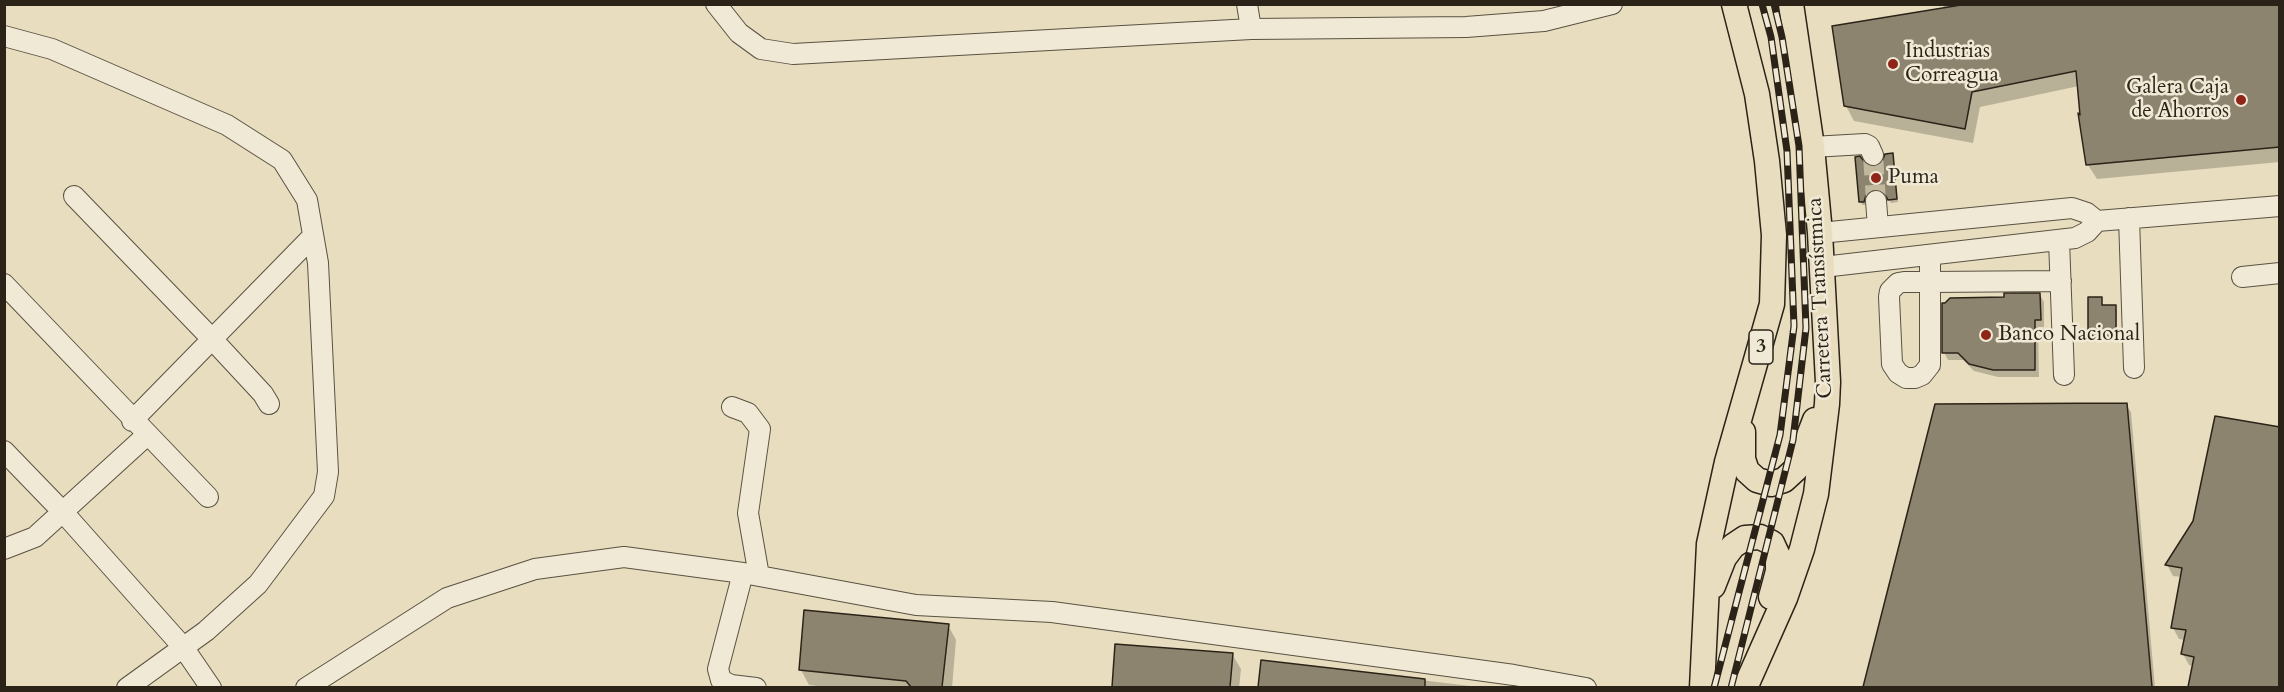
<!DOCTYPE html>
<html>
<head>
<meta charset="utf-8">
<style>
	body { margin:0 }
	#map { position:relative; width:2284px; height:692px; overflow:hidden; background:#e8ddbf; font-family:Cardo,serif }
	canvas { display:block }
	.frame { position:absolute; inset:0; border:6px solid #2b2318; pointer-events:none }
</style>
</head>
<body>
<div id="map">
<canvas width="2284" height="692"></canvas>
<div class="frame"></div>
</div>
<script>
const c = document.querySelector('canvas').getContext('2d');
c.lineJoin = 'round';
function fillPath(path, color) { c.fillStyle = color; c.fill(path, 'evenodd'); }
const shape = rows => new Path2D(rows.map(r => 'M' + r).join(''));
function trace(path, color, width, dash) { c.strokeStyle = color; c.lineWidth = width; c.lineCap = dash ? 'butt' : 'round'; c.setLineDash(dash || []); c.stroke(path); }
function drawText(font, color, halo, rows, align = 'center') {
  c.font = font + ' Cardo,serif'; c.lineWidth = 5; c.setLineDash([]); c.textBaseline = 'middle'; c.strokeStyle = halo; c.fillStyle = color; for (const [text, x, y, turn = 0] of rows) {
    c.save(); c.translate(x, y); c.rotate((+turn || 0) * Math.PI / 180); c.textAlign = isNaN(turn) ? turn : align; if (halo) c.strokeText(text, 0, 0); c.fillText(text, 0, 0); c.restore();
  }
}
fillPath(shape([
	[1943,4,2280,4,2280,162,2097,179,2088,165,2079,86,1980,107,1973,143,1854,121,1846,106,1944,10],
	[1892,155,1898,202,1891,203,1885,193,1877,192,1867,199,1865,205,1862,205,1861,202,1865,166,1872,169,1884,164],
	[2040,295,2044,302,2044,327,2038,327,2039,377,1998,377,1974,371,1963,360,1948,360,1944,352,2005,299],
	[2101,299,2103,307,2115,307,2117,310,2117,339,2091,339,2090,336],
	[2126,405,2131,412,2155,688,1864,688,1937,406],
	[2280,429,2280,688,2189,688,2193,666,2189,665,2183,654,2185,640,2179,639,2173,628,2182,577,2173,576,2167,565],
	[948,625,956,640,952,688,834,688,809,685,801,670],
	[1116,645,1232,654,1241,669,1239,688,1113,688],
	[1262,661,1487,688,1259,688]
]), '#0003');
const building = shape([
	[1967,4,2280,4,2280,147,2086,165,2078,113,2080,115,2076,71,1972,92,1965,129,1844,106,1832,26,1967,4],
	[1893,153,1897,199,1888,200,1882,190,1875,189,1866,195,1864,202,1859,202,1855,157,1860,156,1866,164,1872,167,1882,162,1885,154,1893,153],
	[2004,293,2040,293,2041,320,2035,320,2035,370,1993,370,1969,364,1958,353,1942,353,1942,303,1945,303,1950,298,2004,297,2004,293],
	[2088,297,2102,297,2102,305,2116,305,2116,336,2088,336,2088,297],
	[2127,403,2152,687,1863,687,1935,404,2127,403],
	[2215,416,2280,427,2280,687,2188,687,2194,657,2181,654,2186,630,2171,628,2182,568,2165,565,2193,521,2215,416],
	[804,610,949,624,942,687,911,687,906,681,799,670,804,610],
	[1115,644,1233,653,1230,687,1112,687,1115,644],
	[1261,660,1425,679,1425,687,1258,687,1261,660]
]);
fillPath(building, '#8d846f');
trace(building, '#2b2318', 1.5);
trace(shape([
	[1873,155,1876,201]
]), '#c2b89e', 20, [20, 10]);
const minor = shape([
	[716,4,739,33,761,49,793,54,1251,29,1466,27,1544,21,1612,4],
	[1247,4,1251,29],
	[4,36,52,49,227,125,282,160,307,200,318,263,328,472,324,496,258,584,206,631,127,688],
	[1812,147,1865,144,1869,146,1873,155],
	[74,196,212,339,263,394,269,404],
	[1876,201,1878,227],
	[2129,218,2134,368],
	[1820,233,2072,208,2087,213,2097,221,2280,206],
	[2059,240,2064,375],
	[1930,255,1930,365,1922,375,1915,378,1906,378,1898,373,1892,364,1889,297,1890,291,1898,283,1904,282,1930,282,2061,281],
	[1823,267,2075,238,2087,232,2097,221],
	[2242,277,2280,273],
	[4,284,208,497],
	[732,407,748,413,760,429,748,513,759,576],
	[132,421,313,236],
	[4,451,62,511,183,647,211,688],
	[4,549,35,537,147,435],
	[743,573,718,669,721,680,731,685,756,688],
	[306,688,447,598,535,569,624,557,743,573,916,605,1052,612,1514,675,1586,688]
]);
const major = shape([
	[1743,432,1743,459,1747,471,1757,480,1771,484,1784,480,1796,469,1815,420],
	[1713,586,1724,558,1733,546,1745,538,1760,537,1772,543,1778,556,1778,571,1771,597],
	[1702,688,1709,544,1727,462,1772,304,1774,235,1767,161,1757,94,1734,4],
	[1745,688,1785,598,1802,549,1816,494,1827,404,1828,382,1820,233,1812,147,1791,4]
]);
trace(minor, '#5a5242', 22);
trace(major, '#2b2318', 27);
trace(minor, '#f0e9d5', 20);
trace(major, '#e8ddbf', 24);
const rail = shape([
	[1714,688,1780,435,1794,326,1787,151,1771,37,1762,4],
	[1731,688,1793,440,1806,328,1799,146,1782,37,1774,4]
]);
trace(rail, '#2b2318', 7);
trace(rail, '#f0e9d5', 4.5, [14]);
for (const [x, y, r, color] of [
	[1893,64,6,"#8f2418"],
	[2241,100,6,"#8f2418"],
	[1876,178,6,"#8f2418"],
	[1986,335,6,"#8f2418"]
]) { const dot = new Path2D(); dot.arc(x, y, r, 0, 2 * Math.PI); c.fillStyle = color; c.fill(dot); trace(dot, '#f0e9d5', 2); }
for (const [x, y, w] of [
	[1761,347,24]
]) { const box = new Path2D(); box.roundRect(x - w / 2, y - 17, w, 34, 4.5); c.fillStyle = '#f0e9d5'; c.fill(box); trace(box, '#2b2318', 1.5); }
drawText('bold 20px', '#2b2318', null, [
	["3",1761,347]
]);
drawText('21px', '#2b2318', '#f0e9d5', [
	["Industrias",1905,52],
	["Correagua",1905,76],
	["Galera Caja",2229,88,"right"],
	["de Ahorros",2229,112,"right"],
	["Puma",1888,178],
	["Banco Nacional",1998,335]
], 'left');
drawText('21px', '#2b2318', '#f0e9d5', [
	["Carretera Transístmica",1821,298,-93]
]);
</script>
</body>
</html>
